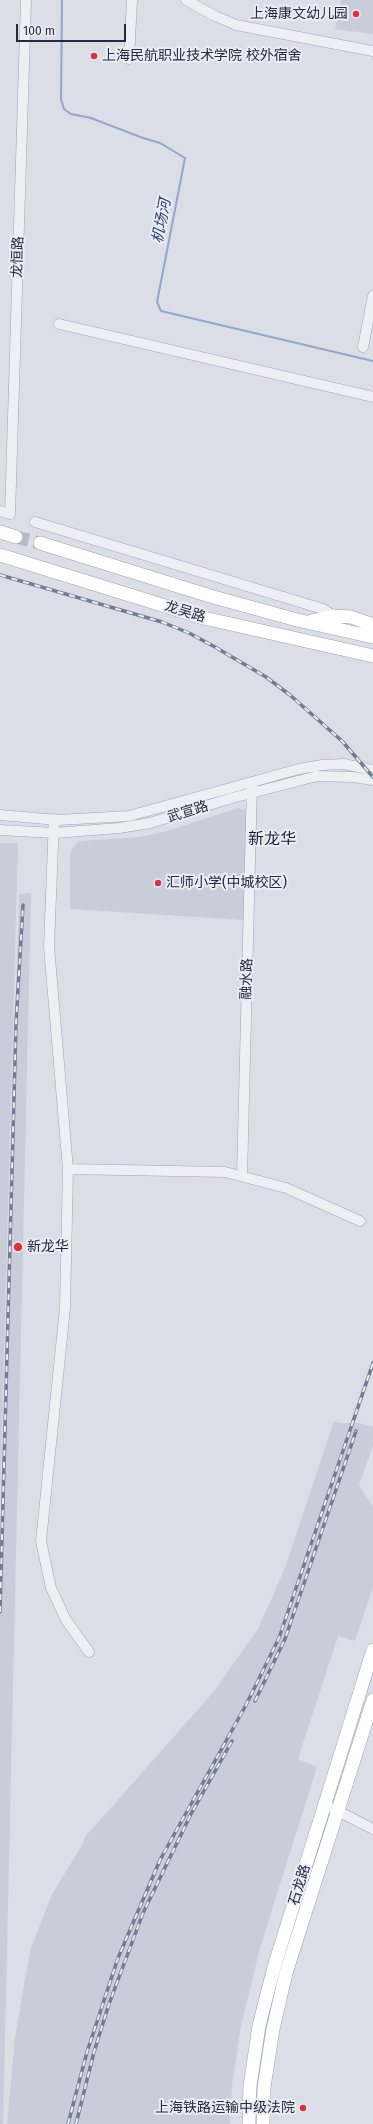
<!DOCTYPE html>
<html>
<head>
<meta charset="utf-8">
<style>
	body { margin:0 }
	#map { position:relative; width:373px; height:2124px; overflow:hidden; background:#dbdee7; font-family:"Fira Sans",sans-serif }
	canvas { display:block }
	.scale { position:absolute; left:16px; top:24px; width:110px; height:18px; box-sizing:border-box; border:2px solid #242b3d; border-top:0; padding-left:5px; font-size:12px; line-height:14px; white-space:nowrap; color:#242b3d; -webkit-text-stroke:3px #eaedf4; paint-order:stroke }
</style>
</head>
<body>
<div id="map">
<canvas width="373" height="2124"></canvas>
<div class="scale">100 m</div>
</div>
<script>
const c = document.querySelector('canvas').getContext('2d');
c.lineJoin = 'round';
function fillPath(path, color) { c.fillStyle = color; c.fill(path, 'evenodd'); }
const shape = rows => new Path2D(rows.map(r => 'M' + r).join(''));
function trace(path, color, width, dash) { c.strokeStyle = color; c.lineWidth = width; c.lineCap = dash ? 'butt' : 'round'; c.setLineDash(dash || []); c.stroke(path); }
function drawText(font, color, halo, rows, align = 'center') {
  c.font = font + ' "Fira Sans","Noto Sans SC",sans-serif'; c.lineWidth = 4; c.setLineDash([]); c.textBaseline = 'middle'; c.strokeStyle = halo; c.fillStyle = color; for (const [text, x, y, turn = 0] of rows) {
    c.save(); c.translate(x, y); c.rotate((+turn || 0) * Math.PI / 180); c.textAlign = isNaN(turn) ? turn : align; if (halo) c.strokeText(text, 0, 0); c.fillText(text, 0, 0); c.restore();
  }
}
fillPath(shape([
	[341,0,373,0,373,34,335,29],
	[238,808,245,810,247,820,244,920,70,909,70,856,71,850,79,841,140,837,167,831],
	[0,843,18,843,0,1502],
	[31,893,3,2124,0,2124,0,1554,19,894],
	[334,1421,340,1423,359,1423,373,1427,373,1445,359,1485,373,1507,373,1587,355,1641,338,1636,298,1759,317,1767,260,1948,241,2026,232,2085,230,2124,7,2124,15,2038,25,1979,31,1948,52,1894,81,1847,85,1837,216,1689,259,1627,285,1568]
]), '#c8cdd9');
trace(shape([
	[62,0,61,99,64,109,71,114,91,118,143,138,160,143,185,158,157,302,161,311,373,361]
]), '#92a8ca', 2);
trace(shape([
	[16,537,40,543]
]), '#b6bac5', 13, [13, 6]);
const minor = shape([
	[186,0,215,16,236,25,373,51],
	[129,59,132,0],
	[59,324,373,397],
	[363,347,373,296],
	[0,511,10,514,26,0],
	[35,522,323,609,334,616],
	[0,815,58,820,129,816,299,769,322,765,344,764,373,770],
	[54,819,49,947,68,1169,65,1308,41,1541,51,1588,66,1620,89,1652],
	[0,830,55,833,119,828,150,823,232,798,317,776,353,777,373,780],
	[68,1169,225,1172,286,1188,360,1221],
	[242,1176,252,782],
	[332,1808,373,1829]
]);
const major = shape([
	[0,532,16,537],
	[40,543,210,596,297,620,373,637],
	[0,555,204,618,373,656],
	[311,621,334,616,351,617,373,625],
	[249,2124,250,2086,259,2026,274,1967,373,1650],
	[263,2124,264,2087,273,2029,286,1973,373,1700]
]);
trace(minor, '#a0a5b1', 11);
trace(major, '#99a1b3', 14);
trace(minor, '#edeff5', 10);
trace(major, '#fff', 13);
const rail = shape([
	[0,575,162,622,189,633,215,647,266,677,290,695,342,741,373,777],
	[0,1612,16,1023,23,905],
	[255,1701,285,1639,356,1431],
	[68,2124,87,2052,118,1958,160,1860,246,1705,279,1638,373,1363],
	[76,2124,94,2052,109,2004,143,1913,191,1814,232,1741]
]);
trace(rail, '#737c91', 3.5);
trace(rail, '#eaedf4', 2, [6]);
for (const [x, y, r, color] of [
	[356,14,4,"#d8333d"],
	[94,56,4,"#d8333d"],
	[158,883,4,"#d8333d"],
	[18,1247,5,"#d8333d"],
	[303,2108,4,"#d8333d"]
]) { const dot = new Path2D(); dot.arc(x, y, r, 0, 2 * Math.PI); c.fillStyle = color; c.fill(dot); trace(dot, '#eaedf4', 1.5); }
drawText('14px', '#242b3d', '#eaedf4', [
	["上海康文幼儿园",348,14,"right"],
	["上海民航职业技术学院 校外宿舍",102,56],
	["汇师小学(中城校区)",166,883],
	["新龙华",27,1247],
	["上海铁路运输中级法院",295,2108,"right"]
], 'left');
drawText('14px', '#242b3d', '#eaedf4', [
	["龙恒路",18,257,-88],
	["龙吴路",185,612,17],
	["武宣路",188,812,-17],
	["融水路",247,979,-88],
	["石龙路",300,1885,-73]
]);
drawText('italic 15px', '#2b4574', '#eaedf4', [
	["机场河",162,221,-79]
]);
drawText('16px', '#161c2e', '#eaedf4', [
	["新龙华",272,840]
]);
</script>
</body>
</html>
